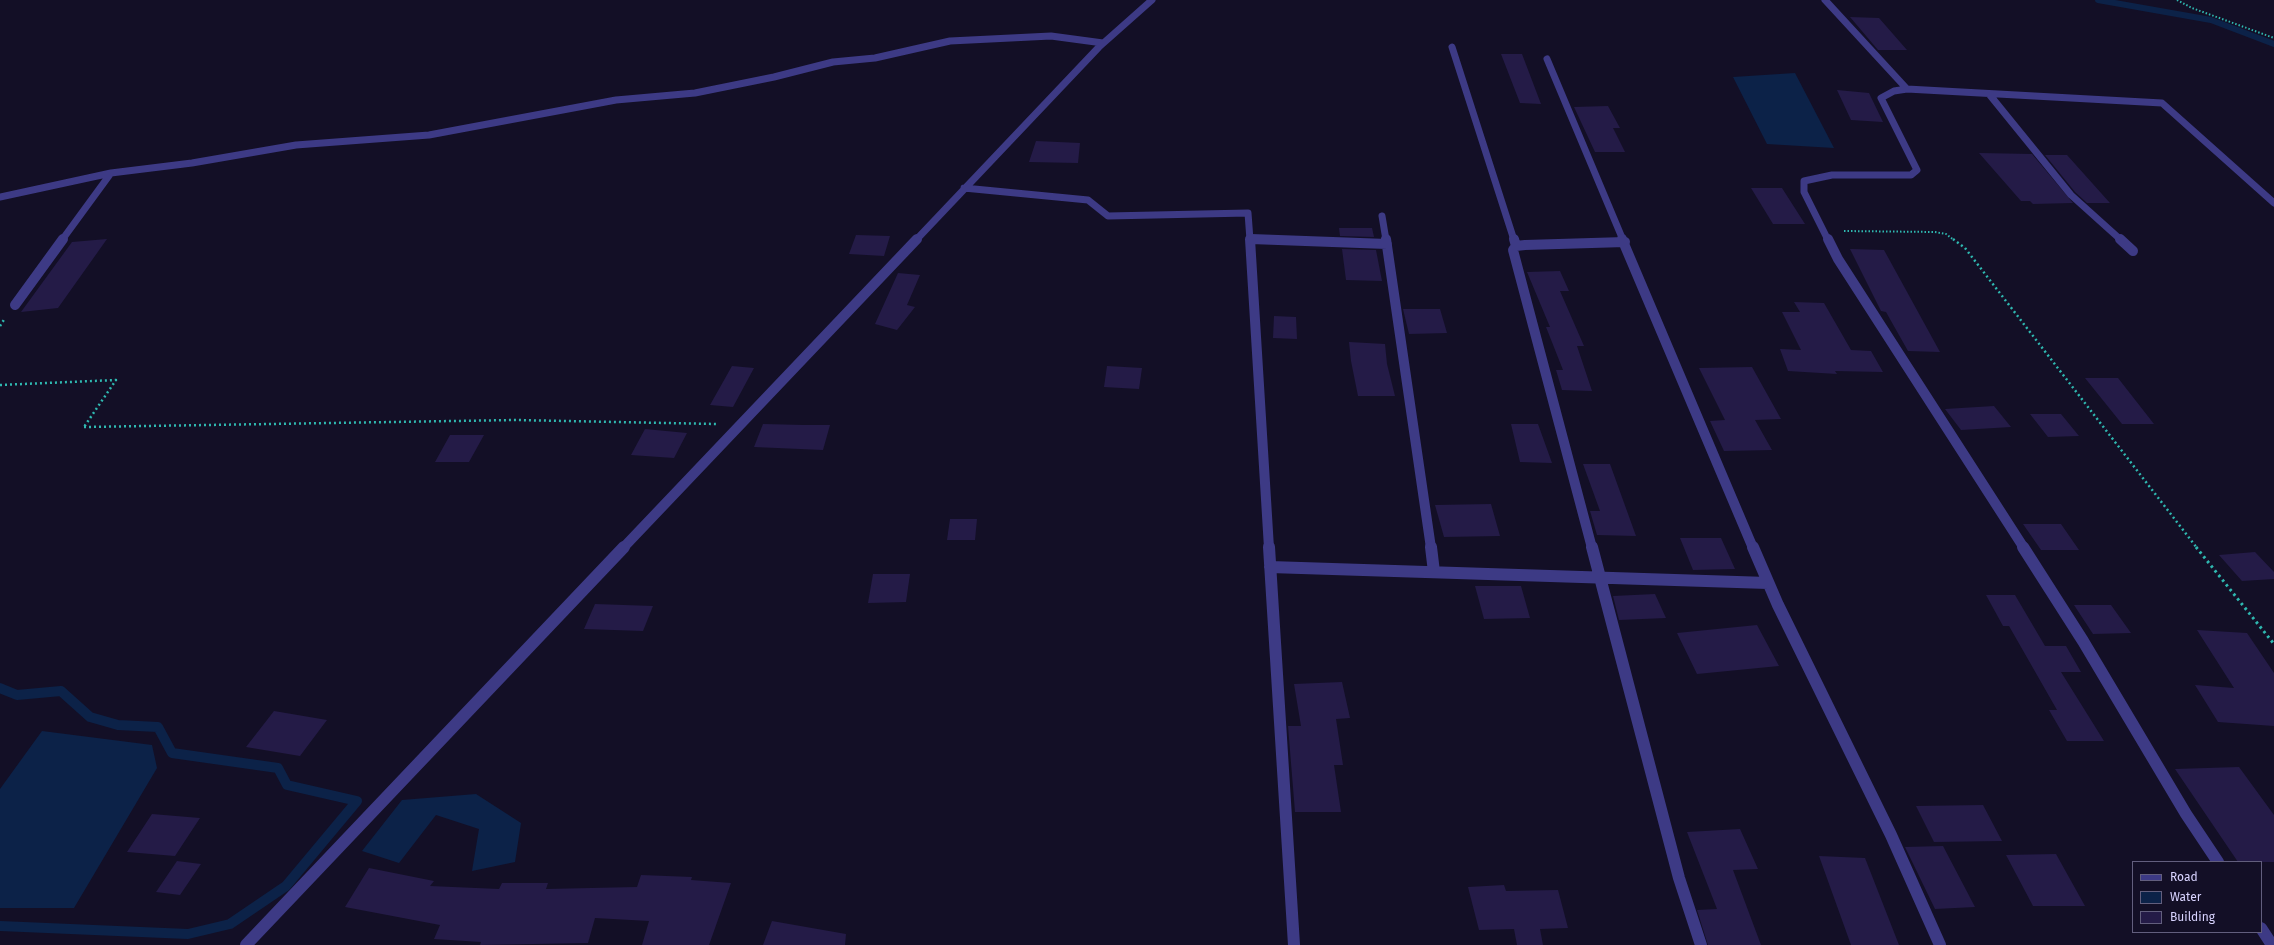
<!DOCTYPE html>
<html>
<head>
<meta charset="utf-8">
<style>
	body { margin:0 }
	#map { position:relative; width:2274px; height:945px; overflow:hidden; background:#130f26; font-family:"Fira Sans",sans-serif }
	canvas { display:block }
	.legend { position:absolute; left:2132px; top:861px; width:130px; height:72px; box-sizing:border-box; background:#130f26; border:1px solid #625e7d; margin:0; padding:5px 7px; list-style:none; font-size:12px; color:#d9d4ff }
	.legend li { display:flex; align-items:center; gap:8px; height:20px }
	.legend b { width:20px; border:1px solid #625e7d }
</style>
</head>
<body>
<div id="map">
<canvas width="2274" height="945"></canvas>
<ul class="legend">
<li><b style="height:5px;background:#3d3a85"></b>Road</li>
<li><b style="height:11px;background:#0c2248"></b>Water</li>
<li><b style="height:11px;background:#241b47"></b>Building</li>
</ul>
</div>
<script>
const c = document.querySelector('canvas').getContext('2d');
c.lineJoin = 'round';
function fillPath(path, color) { c.fillStyle = color; c.fill(path, 'evenodd'); }
const shape = rows => new Path2D(rows.map(r => 'M' + r).join(''));
function trace(path, color, width, dash) { c.strokeStyle = color; c.lineWidth = width; c.lineCap = dash ? 'butt' : 'round'; c.setLineDash(dash || []); c.stroke(path); }
fillPath(shape([
	[1795,73,1834,148,1767,144,1733,77],
	[42,731,152,745,157,768,74,908,0,908,0,789],
	[476,794,521,823,515,862,472,871,479,829,436,815,399,863,362,851,402,800]
]), '#0c2248');
trace(shape([
	[2098,0,2211,20,2274,44]
]), '#0c2248', 6);
trace(shape([
	[0,688,17,695,61,691,90,717,118,725,158,727,172,753,278,768,287,785,357,801,286,886,230,924,188,934,0,926]
]), '#0c2248', 10);
fillPath(shape([
	[1850,17,1879,18,1907,50,1878,50],
	[1501,54,1522,54,1541,104,1520,103],
	[1837,90,1869,93,1883,122,1851,120],
	[1608,106,1620,128,1613,128,1625,152,1595,152,1574,107],
	[1036,141,1080,143,1078,163,1029,162],
	[1979,153,2032,154,2073,203,2033,204,2030,201,2021,201],
	[2045,155,2067,155,2110,203,2087,203,2075,192],
	[1751,188,1782,188,1805,224,1773,224],
	[1339,228,1372,228,1374,237,1340,236],
	[856,235,890,236,884,256,849,254],
	[107,239,58,308,21,312,72,242],
	[1342,249,1376,250,1382,281,1346,280],
	[1850,249,1884,250,1940,352,1908,351,1886,312,1881,311],
	[1560,271,1569,291,1560,291,1584,346,1577,346,1592,391,1562,390,1556,370,1563,370,1546,327,1550,327,1527,272],
	[898,273,920,275,907,305,915,307,897,330,875,324],
	[1794,302,1824,303,1851,350,1871,351,1883,372,1835,371,1837,374,1788,371,1780,349,1801,350,1782,312,1800,312],
	[1403,309,1440,309,1447,333,1409,334],
	[1274,316,1296,317,1297,339,1273,338],
	[1349,342,1385,344,1387,364,1395,396,1358,396,1351,361],
	[732,366,754,368,733,407,710,405],
	[1107,366,1142,368,1139,389,1104,387],
	[1752,367,1781,419,1755,420,1772,450,1724,451,1710,421,1725,420,1699,368],
	[2085,378,2118,378,2154,424,2122,424],
	[1994,406,2011,427,1961,430,1945,409],
	[2030,414,2061,414,2079,436,2048,437],
	[763,424,804,425,830,425,823,450,754,447],
	[1511,424,1538,424,1552,463,1520,462],
	[645,429,687,433,674,458,631,455],
	[450,435,484,435,469,462,435,462],
	[1583,464,1610,464,1636,536,1597,535,1590,511,1600,511],
	[1491,504,1500,536,1444,537,1435,505],
	[950,519,977,519,975,540,947,540],
	[2023,524,2061,524,2079,550,2041,550],
	[1680,538,1721,538,1735,569,1693,570],
	[2255,552,2274,572,2274,579,2242,581,2219,555],
	[873,574,910,574,906,602,868,603],
	[1475,586,1521,586,1530,618,1484,619],
	[1655,594,1666,618,1619,620,1613,596],
	[1986,595,2015,595,2045,646,2066,646,2081,672,2061,672,2104,741,2067,741,2049,710,2057,710,2009,626,2003,626],
	[595,604,653,606,643,631,584,629],
	[2074,605,2111,605,2131,633,2093,634],
	[1757,625,1779,666,1697,674,1677,633],
	[2197,630,2247,633,2274,673,2274,726,2218,722,2195,685,2234,688],
	[1342,682,1350,718,1336,719,1343,765,1334,765,1341,812,1295,812,1288,726,1301,726,1294,684],
	[274,711,327,720,300,756,246,747],
	[2239,767,2274,815,2274,862,2238,862,2175,769],
	[1983,805,2002,841,1934,842,1916,806],
	[152,814,200,818,175,856,127,852],
	[1740,829,1758,869,1733,870,1761,945,1708,945,1697,910,1717,909,1687,832],
	[1943,846,1975,907,1935,909,1905,847],
	[2056,854,2085,906,2033,906,2006,855],
	[1819,856,1865,858,1899,945,1851,945],
	[177,861,201,864,180,895,156,892],
	[369,868,434,881,430,886,499,889,502,883,548,883,546,889,637,887,641,875,692,877,691,880,731,883,709,945,642,945,649,921,595,918,588,943,480,945,481,942,434,939,440,925,345,907],
	[1504,885,1506,891,1558,890,1568,928,1540,929,1543,945,1517,945,1514,929,1479,930,1468,887],
	[772,921,846,934,845,945,763,945]
]), '#241b47');
trace(shape([
	[2177,0,2192,8,2274,38],
	[1844,231,1935,232,1946,234,1954,240]
]), '#2fb8b0', 2, [1.5, 2]);
trace(shape([
	[1953,239,1965,248,2197,548],
	[0,326,5,318],
	[0,385,116,380,84,427],
	[84,427,515,420,716,424]
]), '#2fb8b0', 2.5, [2, 3]);
trace(shape([
	[2196,547,2274,644]
]), '#2fb8b0', 3, [2.5, 3.5]);
trace(shape([
	[1825,0,1907,89,2162,103,2274,203],
	[1452,47,1514,240],
	[1547,59,1623,240],
	[1989,94,2071,195,2121,240],
	[111,173,192,163,296,145,429,135,616,100,695,93,774,77,833,62,875,58,950,41,1051,36,1103,43],
	[964,188,1088,200,1108,216,1248,213,1250,240],
	[0,197,111,173,62,240],
	[1382,216,1386,240],
	[1250,239,1279,240],
	[916,240,1099,47,1152,0],
	[1828,240,1804,192,1804,181,1832,175,1911,175,1917,170,1881,98,1894,91,1907,89]
]), '#3d3a85', 7);
trace(shape([
	[1250,239,1269,548],
	[1251,239,1387,244],
	[1386,239,1431,548],
	[1514,239,1516,246],
	[1622,239,1753,548],
	[1828,239,1838,259,2024,548],
	[2120,239,2133,251],
	[15,305,63,239],
	[623,548,917,239],
	[1592,548,1513,250,1516,246,1525,245,1625,242]
]), '#3d3a85', 10);
trace(shape([
	[1269,547,1294,945],
	[1431,547,1434,572],
	[1592,547,1679,878,1701,945],
	[1753,547,1778,605,1891,835,1940,945],
	[2023,547,2083,641,2186,814,2218,862],
	[1270,567,1768,583],
	[2261,928,2272,945],
	[246,945,624,547]
]), '#3d3a85', 12);
</script>
</body>
</html>
